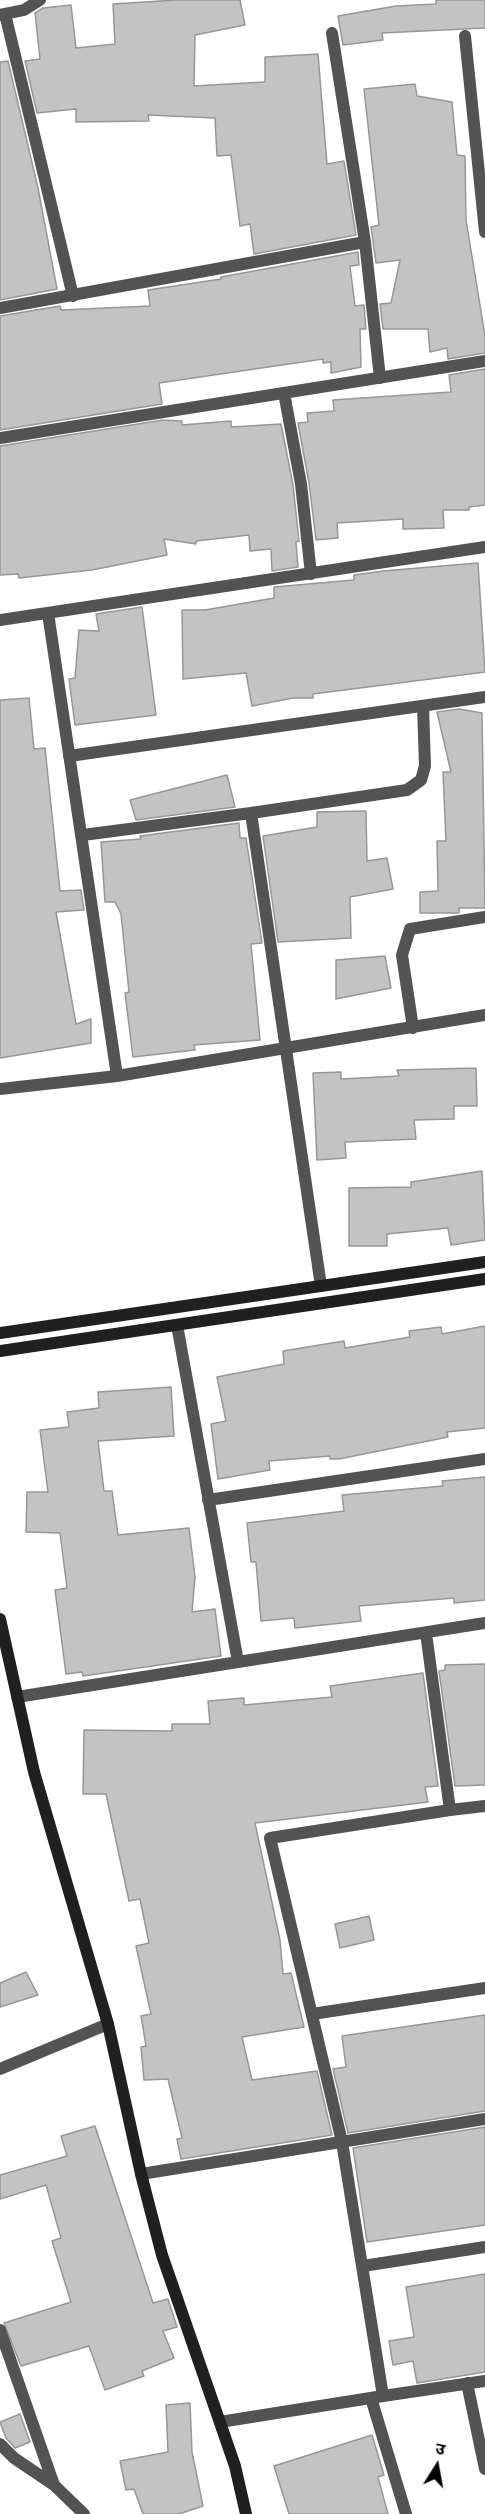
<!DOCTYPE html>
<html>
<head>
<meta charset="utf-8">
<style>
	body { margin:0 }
	#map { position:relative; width:485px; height:2514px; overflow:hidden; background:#fff; font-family:"Golos Text","Noto Sans Devanagari",sans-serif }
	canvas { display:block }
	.north { position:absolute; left:407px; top:2436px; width:60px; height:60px; -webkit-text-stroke:4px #fff; paint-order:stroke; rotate:11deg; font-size:16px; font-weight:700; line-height:24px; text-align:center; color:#000 }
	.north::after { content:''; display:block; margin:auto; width:21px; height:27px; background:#000; clip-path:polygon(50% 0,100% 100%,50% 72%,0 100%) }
</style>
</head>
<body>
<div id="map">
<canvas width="485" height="2514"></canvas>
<div class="north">उ</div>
</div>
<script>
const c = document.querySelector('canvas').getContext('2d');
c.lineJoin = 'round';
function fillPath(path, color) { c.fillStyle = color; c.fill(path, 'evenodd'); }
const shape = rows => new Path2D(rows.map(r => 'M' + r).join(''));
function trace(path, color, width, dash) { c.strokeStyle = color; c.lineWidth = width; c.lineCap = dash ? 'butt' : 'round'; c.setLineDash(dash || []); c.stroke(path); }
const building = shape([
	[176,0,240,0,245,25,195,35,194,86,265,82,265,57,318,54,327,164,344,161,356,235,254,254,250,224,240,226,231,155,217,156,215,118,148,115,149,121,76,122,76,109,37,113,25,61,40,59,35,13,43,8,71,5,76,48,115,44,113,4,176,0],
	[436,0,485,0,485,28,382,33,383,40,343,45,338,16,396,6,436,4,436,0],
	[8,61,38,188,57,289,0,300,0,62,8,61],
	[415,84,417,96,452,102,457,155,465,156,466,220,485,336,485,353,448,359,447,348,430,352,428,329,383,329,380,304,391,303,400,260,376,263,371,227,379,225,364,89,415,84],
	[358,252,359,265,350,266,355,306,364,305,366,329,360,329,361,367,331,373,331,362,323,363,323,359,159,383,162,404,0,430,0,316,60,306,61,310,150,306,148,290,221,279,221,277,358,252],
	[485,369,485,505,469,507,469,510,443,510,444,528,403,529,403,519,337,523,338,538,316,540,309,483,298,423,308,422,307,413,334,411,333,400,451,392,449,375,485,369],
	[163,420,182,421,182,425,231,421,231,427,281,424,293,485,299,541,296,542,298,567,272,571,271,549,250,551,249,535,196,541,196,544,164,539,167,555,92,570,19,578,18,574,0,575,0,446,163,420],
	[478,563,485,672,313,694,313,698,293,698,252,706,246,673,183,679,182,610,205,610,274,598,274,587,354,580,354,575,383,571,478,563],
	[142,607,156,715,75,725,69,679,75,678,79,630,99,631,96,614,142,607],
	[29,698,34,749,45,748,60,891,81,890,84,910,56,912,76,1024,91,1019,91,1043,0,1058,0,700,29,698],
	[459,709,482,713,485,908,459,908,459,913,420,913,420,892,438,891,437,841,446,841,443,772,451,772,437,712,459,709],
	[227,775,235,807,136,820,130,800,227,775],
	[366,811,367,861,387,858,393,889,350,897,351,938,278,942,263,836,317,827,317,812,366,811],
	[239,823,240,838,246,838,262,943,251,944,260,1040,194,1045,195,1050,133,1057,125,993,129,992,121,914,115,902,105,902,101,842,141,839,140,836,239,823],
	[385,956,391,988,336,999,336,960,385,956],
	[476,1068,477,1106,454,1106,454,1119,414,1120,416,1139,345,1142,346,1158,317,1160,313,1073,341,1072,341,1079,399,1076,397,1070,476,1068],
	[482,1171,485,1240,451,1245,448,1228,387,1234,387,1246,349,1246,349,1188,411,1187,411,1182,482,1171],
	[485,1326,485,1428,447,1432,448,1437,339,1459,330,1459,330,1456,269,1461,270,1470,218,1479,211,1424,226,1421,217,1377,284,1364,283,1351,344,1341,345,1348,410,1337,409,1331,441,1327,442,1334,485,1326],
	[171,1387,174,1436,98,1441,104,1491,112,1491,118,1535,189,1528,195,1577,192,1612,215,1609,221,1656,83,1676,82,1672,66,1674,55,1590,67,1588,60,1533,26,1532,27,1492,48,1492,40,1430,69,1427,67,1412,99,1408,98,1392,171,1387],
	[485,1477,485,1600,454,1603,454,1598,359,1606,361,1621,295,1628,294,1618,261,1621,256,1562,251,1562,247,1523,344,1511,342,1495,443,1486,442,1481,485,1477],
	[485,1664,485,1785,455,1786,439,1671,445,1670,445,1665,485,1664],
	[423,1673,438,1786,425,1787,428,1802,255,1823,280,1940,283,1974,291,1973,304,2027,242,2037,252,2080,317,2071,332,2135,181,2159,177,2139,182,2138,168,2079,144,2080,141,2047,146,2046,141,2016,151,2014,136,1946,149,1943,140,1899,129,1901,106,1794,83,1794,84,1730,172,1731,172,1724,210,1724,208,1701,244,1698,244,1705,332,1697,330,1686,423,1673],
	[369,1916,374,1940,340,1948,335,1924,369,1916],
	[26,1972,38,1995,0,2007,0,1983,26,1972],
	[485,2015,485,2111,348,2133,333,2069,346,2067,342,2036,485,2015],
	[95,2126,153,2303,168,2299,177,2327,163,2331,174,2358,142,2371,144,2376,105,2390,89,2346,21,2366,4,2323,71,2302,52,2241,61,2238,46,2185,0,2199,0,2175,67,2156,61,2136,95,2126],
	[485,2127,485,2225,367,2242,353,2148,485,2127],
	[485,2274,485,2372,417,2383,413,2361,393,2365,389,2341,414,2337,406,2287,485,2274],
	[190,2403,192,2452,203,2506,179,2514,143,2514,134,2489,126,2490,120,2461,168,2452,166,2405,190,2403],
	[20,2414,30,2442,15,2448,6,2438,0,2422,20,2414],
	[372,2435,384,2475,378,2477,388,2514,289,2514,274,2466,372,2435]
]);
fillPath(building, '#c3c3c3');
trace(building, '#979797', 1.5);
trace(shape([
	[5,14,73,296],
	[0,15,24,10,40,0],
	[465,36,485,232],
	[365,242,380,378],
	[0,308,365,242,332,33],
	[284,393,301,484,311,574],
	[0,438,485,361],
	[48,613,117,1076],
	[0,620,485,547],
	[69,756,485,697],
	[83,835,251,813],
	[413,1028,402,955,410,929,485,917],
	[0,1089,117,1076,485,1015],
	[321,1286,251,813,407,790,421,780,425,766,423,706],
	[177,1325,238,1662],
	[208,1500,485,1459],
	[17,1697,485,1623],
	[450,1810,485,1806],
	[312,2014,485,1988],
	[0,2069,108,2024],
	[141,2174,485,2119],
	[363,2266,485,2247],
	[0,2330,54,2485],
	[467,2383,485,2469],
	[383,2396,485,2381],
	[371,2398,406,2514],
	[220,2422,383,2396,342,2142,270,1838,450,1810,426,1633],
	[0,2444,14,2458,54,2485,84,2514]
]), '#535353', 12);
trace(shape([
	[0,1333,485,1262],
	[0,1351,485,1279],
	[0,1619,34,1772,108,2024,141,2174,162,2255,235,2466,246,2514]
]), '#202020', 12);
</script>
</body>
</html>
